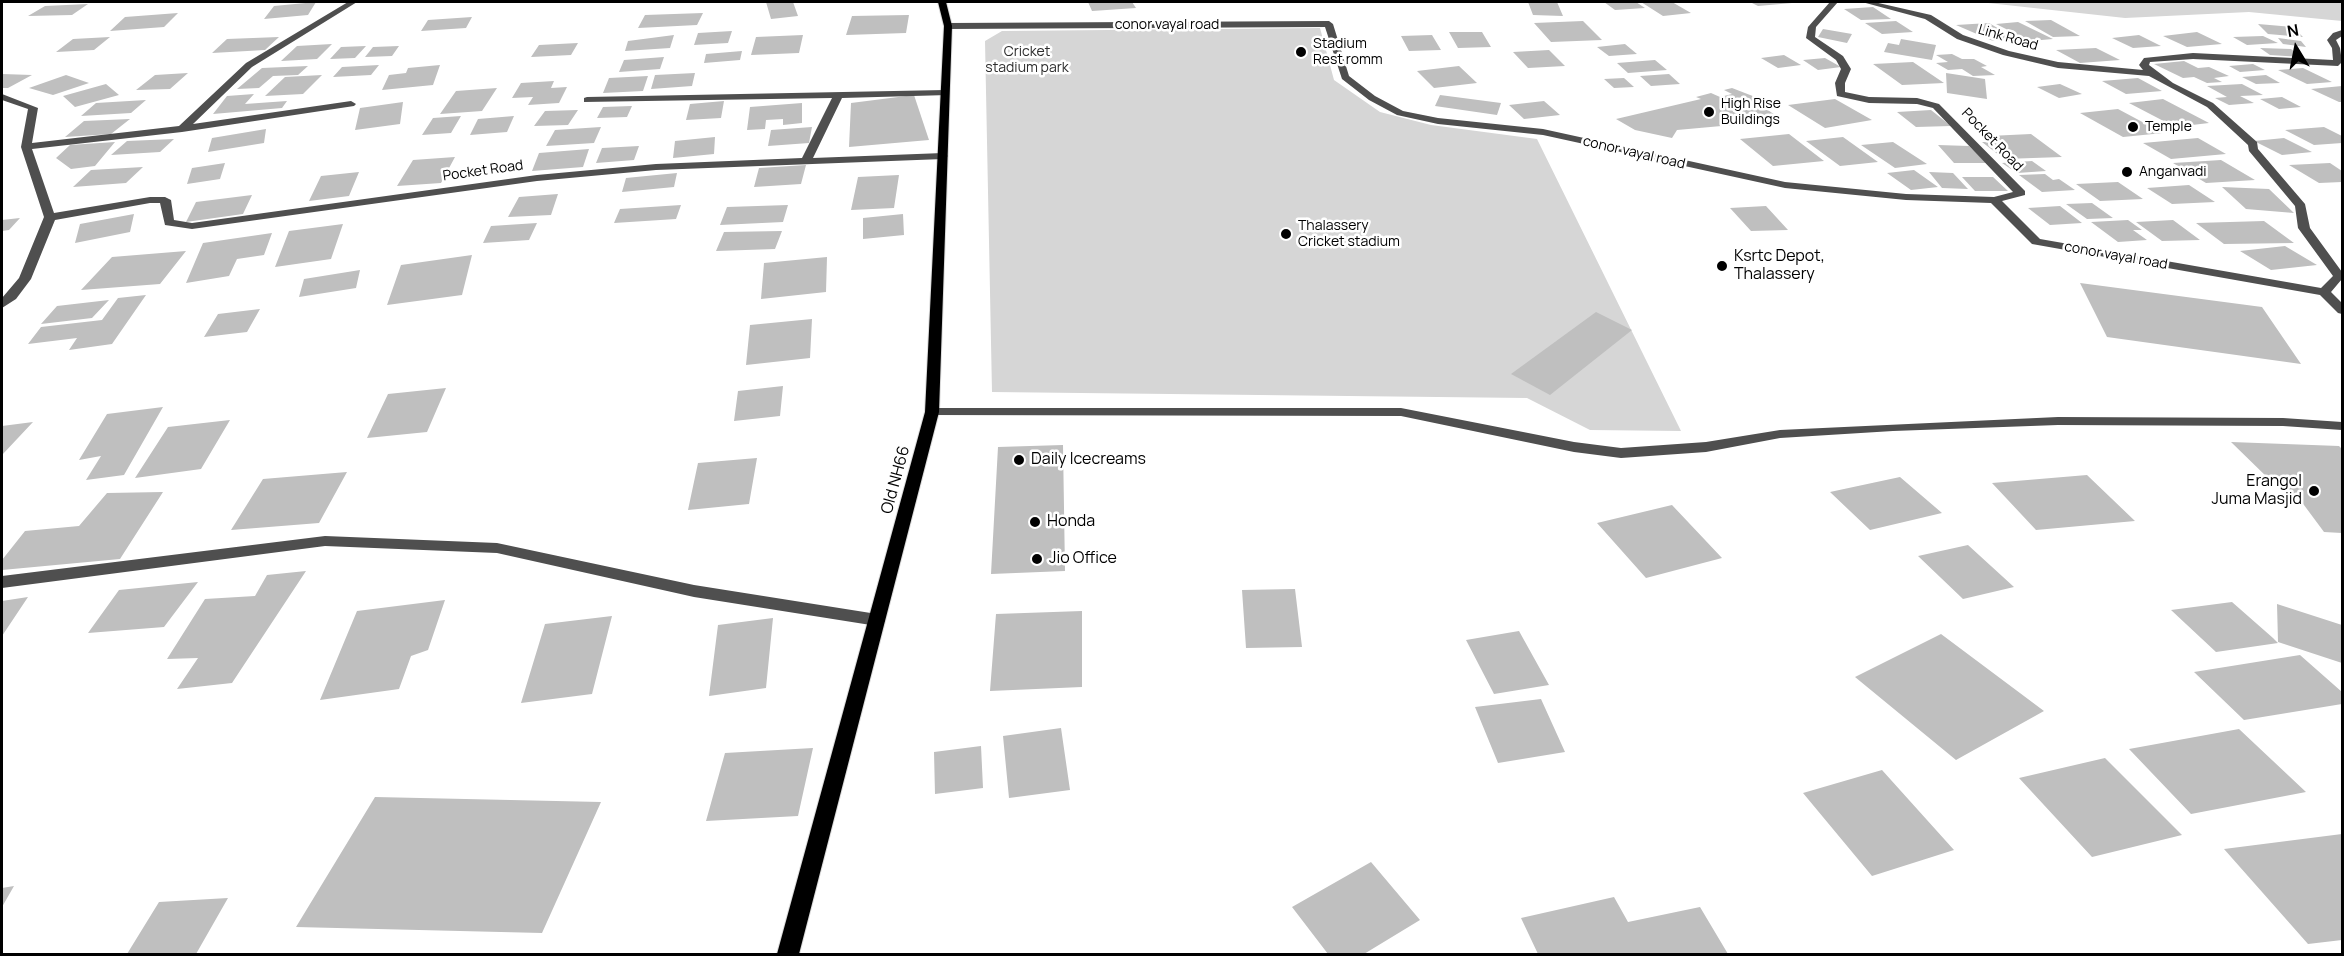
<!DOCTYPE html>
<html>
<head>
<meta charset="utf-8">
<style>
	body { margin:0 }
	#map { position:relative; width:2344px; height:956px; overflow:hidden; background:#fff; font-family:Manrope,sans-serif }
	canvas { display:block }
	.frame { position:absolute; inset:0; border:3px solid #000; pointer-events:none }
	.north { position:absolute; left:2266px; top:18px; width:60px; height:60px; -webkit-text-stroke:4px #fff; paint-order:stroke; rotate:350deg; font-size:16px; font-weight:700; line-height:24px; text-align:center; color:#000 }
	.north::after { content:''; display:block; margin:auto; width:21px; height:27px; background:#000; clip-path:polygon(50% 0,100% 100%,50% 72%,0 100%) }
</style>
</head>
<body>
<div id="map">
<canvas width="2344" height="956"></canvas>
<div class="frame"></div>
<div class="north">N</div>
</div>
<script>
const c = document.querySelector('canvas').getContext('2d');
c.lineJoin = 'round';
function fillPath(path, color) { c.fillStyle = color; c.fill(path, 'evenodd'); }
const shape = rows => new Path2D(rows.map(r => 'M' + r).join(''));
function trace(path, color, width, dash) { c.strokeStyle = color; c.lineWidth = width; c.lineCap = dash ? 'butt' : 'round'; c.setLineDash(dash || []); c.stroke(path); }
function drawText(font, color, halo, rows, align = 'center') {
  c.font = font + ' Manrope,sans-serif'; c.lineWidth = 5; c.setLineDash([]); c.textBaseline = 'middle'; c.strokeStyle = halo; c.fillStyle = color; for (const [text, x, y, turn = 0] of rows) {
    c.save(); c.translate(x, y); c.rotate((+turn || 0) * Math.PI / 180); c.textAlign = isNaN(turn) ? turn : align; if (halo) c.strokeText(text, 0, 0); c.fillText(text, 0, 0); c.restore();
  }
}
fillPath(shape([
	[1979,2,2342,2,2342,21,2249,12,2125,18],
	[1320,28,1334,80,1380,112,1431,125,1537,139,1681,431,1590,430,1527,398,992,392,985,41,1002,31]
]), '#d6d6d6');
fillPath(shape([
	[316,2,308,15,264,19,274,6],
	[766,2,793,2,798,16,771,19],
	[1088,2,1132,2,1136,8,1092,11],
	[1528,2,1557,2,1563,16,1533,15],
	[1604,2,1636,2,1645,8,1615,10],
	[1641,2,1672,2,1691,13,1663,16],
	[1750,2,1792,2,1792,3,1758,6],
	[88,4,72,15,28,16,45,6],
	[1873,7,1891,19,1861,20,1844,9],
	[178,13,164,27,110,31,125,17],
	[703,13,697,25,638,28,645,15],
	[909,15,906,33,846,35,852,16],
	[472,17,466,28,421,31,428,20],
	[2051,20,2080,36,2053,37,2025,21],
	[1583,21,1602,40,1551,42,1534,23],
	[1896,21,1913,32,1882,34,1865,23],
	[2018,22,2053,39,2030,41,1996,24],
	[1989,23,2018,40,1993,41,1956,25],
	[2258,24,2293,27,2303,37,2268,34],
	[1823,29,1852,34,1847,43,1818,37],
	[732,31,728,43,694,45,698,33],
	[1449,32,1482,32,1491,47,1458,48],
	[2197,32,2222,44,2187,47,2163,36],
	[674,35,670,48,625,51,628,41],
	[803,35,799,53,751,55,756,37],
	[1432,35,1441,50,1409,51,1401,36],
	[2139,35,2161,46,2133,48,2112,38],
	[2263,36,2278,43,2247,45,2233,37],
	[110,37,94,50,56,52,73,39],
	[279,37,265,50,212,53,227,39],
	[2278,38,2301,41,2306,47,2283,44],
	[1901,39,1936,45,1932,60,1884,52,1888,43,1899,45],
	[578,43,571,55,531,57,539,45],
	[332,44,317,59,281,61,297,46],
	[1625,44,1637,54,1609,56,1597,47],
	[366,46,355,58,330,59,341,47],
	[399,46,392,56,365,57,373,47],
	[2096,48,2120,60,2080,63,2056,50],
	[2260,48,2291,49,2301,57,2270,55],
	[1549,50,1565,66,1528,68,1513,52],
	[742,51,740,60,704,63,706,54],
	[1952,54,1962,59,1974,59,1987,66,1981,67,1995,75,1973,76,1962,69,1948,70,1936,63,1948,62,1936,55],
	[1784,55,1801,65,1778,68,1761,58],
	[664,57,660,69,619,72,624,60],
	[1825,58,1841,67,1818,70,1803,60],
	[1655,60,1667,70,1628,73,1617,63],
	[2184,61,2198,68,2209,67,2229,76,2214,78,2222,82,2207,83,2194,77,2183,78,2154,64],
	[1913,62,1944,83,1902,85,1873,64],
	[2253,64,2265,70,2240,72,2229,66],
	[379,65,371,75,333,77,342,67],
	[440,65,433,85,382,90,389,75,406,73,408,68],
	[308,66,298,75,273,76,259,88,237,89,262,68],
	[1459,66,1477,83,1434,88,1417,71],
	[2303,68,2332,82,2307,84,2278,70],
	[188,73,170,89,136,90,155,75],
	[695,73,692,86,651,89,655,75],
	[1946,73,1985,79,1987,99,1947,93],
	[2,74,32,75,8,88,2,88],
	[1669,74,1680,84,1651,86,1640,76],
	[66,75,89,83,53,95,29,88],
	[322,75,303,94,265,96,285,77],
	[2266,75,2280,83,2256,84,2242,77],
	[648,76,643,91,603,93,609,78],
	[1624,78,1634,87,1614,88,1604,79],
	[2138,78,2162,91,2126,94,2102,81],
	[554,81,551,88,567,87,559,103,528,105,533,97,512,98,521,83],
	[106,84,119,95,75,107,63,96],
	[2060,84,2082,94,2059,98,2037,87],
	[2242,84,2263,95,2240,96,2254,103,2229,105,2215,98,2227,97,2207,86],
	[2342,86,2342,102,2339,102,2311,89],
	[497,88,482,111,440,114,456,91],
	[1732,88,1763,100,1756,102,1761,104,1756,105,1765,108,1775,115,1770,116,1777,121,1677,130,1672,138,1635,130,1616,119,1701,99,1696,97,1711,93,1720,97,1732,94,1724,90],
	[254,94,245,104,287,101,282,108,213,114,227,96],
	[914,95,929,140,849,147,851,103],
	[1440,95,1501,103,1497,115,1435,106],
	[2282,97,2301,107,2279,109,2260,99],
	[1835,99,1872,120,1825,128,1788,105],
	[2163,99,2209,123,2175,127,2129,103],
	[146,100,131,113,81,116,96,103],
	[724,101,721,118,686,120,690,104],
	[1544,101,1560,115,1524,119,1509,105],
	[403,102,400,124,355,130,360,108],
	[802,103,802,123,783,125,783,119,766,120,765,129,747,130,750,107],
	[632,106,627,117,597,118,603,107],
	[2118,109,2163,133,2123,137,2080,113],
	[578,110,568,125,534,126,545,111],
	[1931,110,1951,126,1916,127,1897,112],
	[461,116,451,133,422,135,433,118],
	[514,116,507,132,470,135,478,119],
	[130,119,111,134,65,137,84,121],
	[601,127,594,143,546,146,555,130],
	[812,127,809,143,768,146,771,130],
	[2324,127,2342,136,2342,143,2314,145,2285,130],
	[266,129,264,143,208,152,212,138],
	[1789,134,1824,161,1773,166,1740,139],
	[2031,134,2062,157,2004,159,1982,142,1997,142,1989,136],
	[715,137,714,154,673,158,675,141],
	[1843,137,1878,162,1840,166,1806,141],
	[2198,138,2226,154,2171,159,2143,143],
	[2284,138,2312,152,2282,155,2254,141],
	[174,139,160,152,111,155,127,141],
	[115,142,95,166,71,169,56,158,70,145],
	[1893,142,1927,164,1895,168,1861,145],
	[1938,145,1969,146,1986,163,1954,163],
	[639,146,634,160,596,163,602,148],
	[589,149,583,167,532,171,539,153],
	[455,157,441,183,397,186,413,160],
	[2221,160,2255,180,2206,183,2173,163],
	[2032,161,2046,171,2017,173,2002,163],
	[225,163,220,179,187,184,192,168],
	[2330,163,2342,171,2342,182,2319,183,2289,165],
	[806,165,801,184,754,187,759,168],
	[143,167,126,183,73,187,91,170],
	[1914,170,1938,187,1911,190,1887,173],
	[359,172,349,196,309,201,321,176],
	[1929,172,1953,173,1968,189,1942,188],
	[677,173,674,187,622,192,626,178],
	[2045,174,2053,180,2059,179,2075,190,2042,192,2019,175],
	[899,175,894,208,851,210,858,177],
	[1962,177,1993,177,2008,191,1975,191],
	[2118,182,2143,199,2100,201,2076,184],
	[2189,185,2215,202,2172,204,2147,188],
	[2222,187,2269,189,2294,213,2246,209],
	[558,194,551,215,508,217,519,197],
	[252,195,243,214,186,222,196,202],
	[2092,203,2113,218,2087,219,2066,204],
	[681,205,676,219,614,223,620,209],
	[788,205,783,222,720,225,727,207],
	[1766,206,1788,230,1751,231,1730,208],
	[2060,206,2082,223,2050,225,2028,208],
	[134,214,130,232,75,243,80,224],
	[903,214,904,235,863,239,863,218],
	[20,218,9,230,2,231,2,220],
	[2128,220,2142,230,2133,230,2147,240,2118,242,2091,222],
	[2173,220,2200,240,2162,241,2136,222],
	[2264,221,2294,243,2224,244,2196,223],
	[537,223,529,240,483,243,491,226],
	[343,224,331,259,275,267,289,231],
	[782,231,775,249,716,251,724,232],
	[272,233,264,255,237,259,229,276,186,283,203,243],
	[2285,246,2317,265,2271,270,2240,251],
	[186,251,160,284,81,290,112,257],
	[472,255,462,295,387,305,401,265],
	[827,257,826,292,761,299,764,263],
	[360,270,356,288,299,297,304,279],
	[2080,283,2262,307,2301,364,2107,337],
	[146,295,112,344,69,350,77,338,28,344,41,327,102,320,118,298],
	[109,300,92,318,41,324,57,306],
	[260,309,247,332,204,337,218,314],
	[1596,312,1632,330,1550,395,1511,374],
	[812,319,810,358,746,365,750,325],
	[783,386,780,416,734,421,738,391],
	[446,388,427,432,367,438,388,394],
	[163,407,124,475,86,480,101,456,79,460,107,414],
	[230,420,201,469,135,478,168,427],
	[33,422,2,455,2,426],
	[2231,442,2339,446,2342,449,2342,533,2324,532,2301,501,2271,481],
	[1063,445,1065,571,991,574,998,447],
	[757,458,749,504,688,510,698,463],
	[347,472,319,523,231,530,263,479],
	[2087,475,2135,521,2036,530,1992,483],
	[1900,477,1942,513,1870,530,1830,492],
	[163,492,120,559,2,570,2,560,25,531,79,526,107,493],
	[1672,505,1722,558,1646,578,1597,523],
	[1968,545,2014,587,1963,599,1918,556],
	[306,571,232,683,177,689,198,658,167,659,205,599,255,596,267,575],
	[198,582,164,627,88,633,119,590],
	[1295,589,1302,647,1246,648,1242,590],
	[28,597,2,636,2,601],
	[445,600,428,650,411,656,399,689,320,700,357,611],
	[2232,602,2273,638,2278,643,2216,652,2171,610],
	[2277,604,2342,625,2342,663,2278,642],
	[1082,611,1082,687,990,691,996,614],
	[612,616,592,694,521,703,545,624],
	[773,618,766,688,709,696,718,625],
	[1519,631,1549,685,1494,694,1466,640],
	[1941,634,2044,711,1956,760,1855,677],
	[2300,655,2342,692,2342,704,2244,720,2194,672],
	[1541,699,1565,752,1498,763,1475,707],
	[1061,728,1070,790,1009,798,1003,736],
	[2239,729,2306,792,2191,814,2129,749],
	[981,746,983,788,935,794,934,752],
	[813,748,798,816,706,821,725,753],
	[2105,758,2182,835,2092,857,2019,778],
	[1882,770,1954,850,1872,876,1803,793],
	[375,797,601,802,542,933,296,927],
	[2342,834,2342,940,2308,944,2224,849],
	[1371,862,1420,920,1364,954,1328,954,1292,907],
	[14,886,2,907,2,888],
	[1614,897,1628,922,1700,907,1728,954,1538,954,1521,918],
	[228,898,196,954,127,954,159,902]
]), '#bfbfbf');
const major = shape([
	[938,2,946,2,952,26,939,412,799,954,777,954,925,412,944,26,938,2]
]);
trace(major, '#dbdbdb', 2);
fillPath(shape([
	[348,2,357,2,252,67,193,124,351,101,356,104,354,106,182,132,32,149,54,213,150,197,165,197,171,200,174,220,192,223,537,175,656,164,802,158,832,98,584,102,584,98,587,97,945,90,948,91,948,95,842,98,813,158,943,153,948,156,943,159,656,170,537,181,192,229,165,225,160,203,150,203,55,220,31,279,16,299,2,308,2,298,19,278,44,217,21,147,28,109,2,100,2,94,38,108,32,143,179,126,246,63,348,2],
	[1830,2,1838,2,1816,27,1815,37,1843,56,1851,69,1845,83,1845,92,1869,97,1917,98,1939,104,2025,191,2025,195,2002,201,2040,239,2321,288,2333,276,2298,228,2295,206,2249,151,2248,145,2207,107,2149,76,2058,68,2003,55,1957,39,1925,19,1862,2,1874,2,1931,15,1963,35,2009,51,2058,62,2143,70,2139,65,2144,58,2193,53,2333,60,2332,48,2327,40,2333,33,2342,30,2342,36,2336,40,2340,48,2342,62,2338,66,2193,59,2150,62,2149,65,2173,83,2213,103,2257,142,2258,149,2305,204,2310,228,2342,272,2342,279,2331,292,2342,303,2342,314,2338,313,2320,295,2032,244,1991,203,1906,200,1785,188,1543,135,1438,124,1397,115,1369,100,1342,79,1325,27,948,29,944,26,948,23,1329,21,1333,24,1349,76,1375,96,1403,111,1438,118,1543,129,1785,182,1906,194,1994,197,2013,192,1933,108,1917,104,1869,103,1837,96,1835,83,1841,69,1836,60,1806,38,1808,27,1830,2],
	[932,408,1401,408,1574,442,1621,448,1706,442,1780,430,2058,417,2283,418,2342,422,2342,430,2283,426,2058,425,1893,431,1780,438,1706,452,1621,458,1574,452,1401,416,927,415,925,412,932,408],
	[325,536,497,543,694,585,877,614,883,616,885,620,883,624,877,626,694,597,497,553,325,546,2,588,2,576,325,536]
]), '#4f4f4f');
fillPath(major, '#000');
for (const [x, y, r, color] of [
	[1301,52,6,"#000"],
	[1709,112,6,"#000"],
	[2133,127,6,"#000"],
	[2127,172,6,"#000"],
	[1286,234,6,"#000"],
	[1722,266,6,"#000"],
	[1019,460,6,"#000"],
	[2314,491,6,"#000"],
	[1035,522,6,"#000"],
	[1037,559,6,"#000"]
]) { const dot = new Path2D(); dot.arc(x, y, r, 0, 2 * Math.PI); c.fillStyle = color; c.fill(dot); trace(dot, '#fff', 2); }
drawText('14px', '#000', '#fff', [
	["conor vayal road",1167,25],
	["Link Road",2008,38,16],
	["Pocket Road",1992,140,46],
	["conor vayal road",1634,153,13],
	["Pocket Road",483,171,-8],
	["conor vayal road",2116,256,10]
]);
drawText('14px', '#000', '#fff', [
	["Stadium",1313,44],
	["Rest romm",1313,60],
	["High Rise",1721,104],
	["Buildings",1721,120],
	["Temple",2145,127],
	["Anganvadi",2139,172],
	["Thalassery",1298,226],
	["Cricket stadium",1298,242]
], 'left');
drawText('14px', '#2d2d2d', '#fff', [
	["Cricket",1027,52],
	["stadium park",1027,68]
]);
drawText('16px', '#000', '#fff', [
	["Ksrtc Depot,",1734,257],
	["Thalassery",1734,275],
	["Daily Icecreams",1031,460],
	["Erangol",2302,482,"right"],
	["Juma Masjid",2302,500,"right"],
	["Honda",1047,522],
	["Jio Office",1049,559]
], 'left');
drawText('16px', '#000', '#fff', [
	["Old NH66",896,480,-75]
]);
</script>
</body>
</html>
